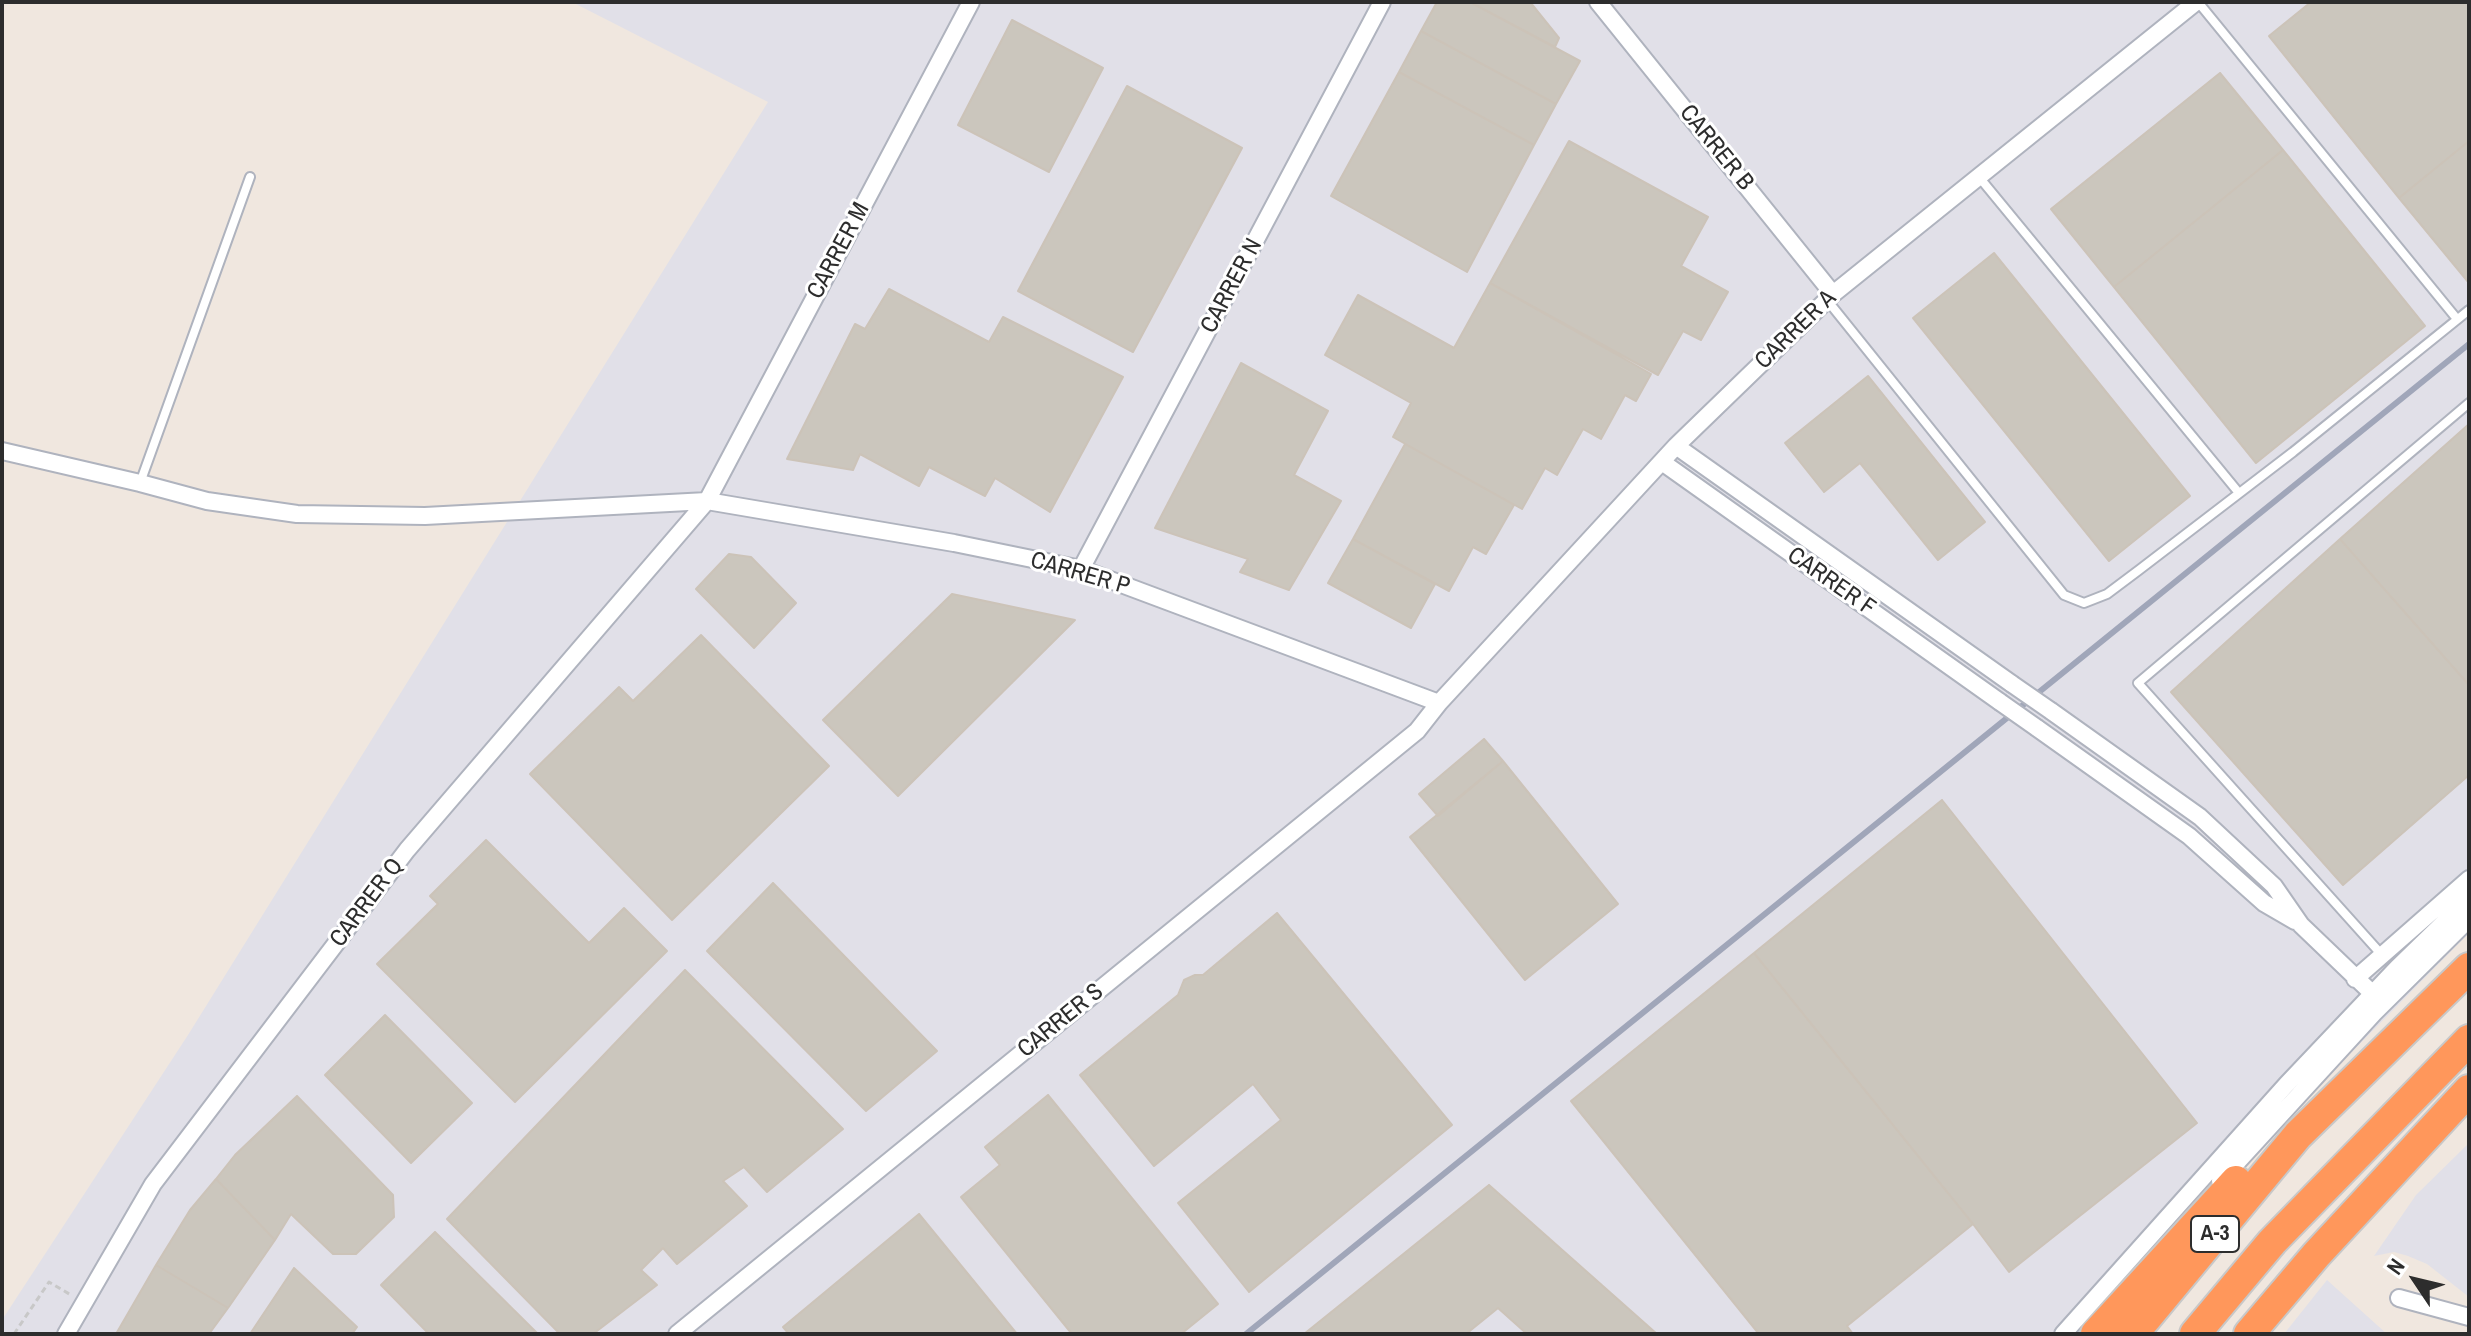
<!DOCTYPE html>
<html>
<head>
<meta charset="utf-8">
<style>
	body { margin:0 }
	#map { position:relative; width:2471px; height:1336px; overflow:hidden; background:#f0e7df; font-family:"Archivo Narrow",sans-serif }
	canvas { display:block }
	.frame { position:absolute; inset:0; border:4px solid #2d2d2d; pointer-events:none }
	.north { position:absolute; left:2375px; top:1240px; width:80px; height:80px; -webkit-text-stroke:6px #fff; paint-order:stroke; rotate:305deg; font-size:22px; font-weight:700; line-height:32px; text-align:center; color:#2d2d2d }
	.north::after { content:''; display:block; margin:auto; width:28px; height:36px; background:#2d2d2d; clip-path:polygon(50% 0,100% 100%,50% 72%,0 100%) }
</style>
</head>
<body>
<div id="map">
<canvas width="2471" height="1336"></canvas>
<div class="frame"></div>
<div class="north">N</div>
</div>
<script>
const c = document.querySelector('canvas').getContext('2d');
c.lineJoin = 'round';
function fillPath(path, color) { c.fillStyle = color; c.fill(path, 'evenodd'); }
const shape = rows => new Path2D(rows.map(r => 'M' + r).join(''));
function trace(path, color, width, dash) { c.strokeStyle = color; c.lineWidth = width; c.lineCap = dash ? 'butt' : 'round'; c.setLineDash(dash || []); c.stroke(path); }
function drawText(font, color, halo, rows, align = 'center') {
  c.font = font + ' "Archivo Narrow",sans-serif'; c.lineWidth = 6; c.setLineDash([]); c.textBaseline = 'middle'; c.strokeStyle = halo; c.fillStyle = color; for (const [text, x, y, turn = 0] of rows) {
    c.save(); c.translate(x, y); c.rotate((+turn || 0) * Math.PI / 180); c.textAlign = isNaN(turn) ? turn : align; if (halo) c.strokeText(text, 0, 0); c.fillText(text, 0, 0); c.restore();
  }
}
fillPath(shape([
	[572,2,2469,2,2469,933,2330,1074,2083,1334,2,1334,2,1320,188,1035,768,102],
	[2469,1143,2469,1297,2427,1264,2408,1256,2394,1252,2374,1256,2416,1195],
	[2327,1280,2387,1334,2284,1334]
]), '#e1e0e8');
const building = shape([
	[1437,2,1470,2,1580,61,1556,104,1421,31,1437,2],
	[1470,2,1530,2,1559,38,1555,47,1470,2],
	[2311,2,2469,2,2469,141,2399,198,2269,36,2311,2],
	[1012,20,1103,68,1049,172,958,125,1012,20],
	[1421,31,1556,104,1534,145,1399,72,1421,31],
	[1399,72,1534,145,1467,272,1331,196,1399,72],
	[2220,73,2283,150,2114,287,2051,209,2220,73],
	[1127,86,1242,148,1133,352,1018,291,1127,86],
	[1569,141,1708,217,1681,266,1728,292,1701,340,1683,331,1658,375,1490,283,1569,141],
	[2469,141,2469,283,2399,198,2469,141],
	[2283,150,2425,326,2256,463,2114,287,2283,150],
	[1994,253,2190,496,2109,561,1913,318,1994,253],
	[1490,283,1651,374,1636,401,1625,395,1601,439,1583,429,1557,475,1545,468,1522,509,1393,437,1411,403,1325,355,1358,295,1454,348,1490,283],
	[889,289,989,342,1003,317,1123,377,1050,512,995,478,985,496,929,467,919,486,860,454,853,470,787,459,855,324,865,329,889,289],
	[1241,363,1328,411,1294,475,1341,501,1289,590,1240,572,1248,559,1155,528,1241,363],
	[1868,376,1985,522,1938,560,1860,463,1824,492,1785,443,1868,376],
	[2469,424,2469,685,2340,539,2469,424],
	[1405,444,1514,505,1486,554,1473,547,1449,591,1353,539,1405,444],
	[1353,539,1435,584,1411,628,1328,583,1353,539],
	[2340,539,2469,685,2469,775,2343,885,2171,692,2340,539],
	[729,554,751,557,796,603,754,648,696,589,729,554],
	[952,594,1075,620,898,796,823,720,952,594],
	[701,635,829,766,672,920,530,774,619,687,633,701,701,635],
	[1484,739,1503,761,1438,816,1419,794,1484,739],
	[1503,761,1618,904,1525,980,1410,837,1503,761],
	[1942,800,2197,1123,2009,1272,1973,1224,1754,953,1942,800],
	[486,840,589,943,624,908,667,951,515,1102,377,964,438,904,430,896,486,840],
	[773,883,937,1051,866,1111,707,951,773,883],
	[1277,913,1452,1125,1249,1292,1178,1203,1281,1120,1253,1084,1154,1166,1080,1075,1178,995,1184,980,1195,975,1203,975,1277,913],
	[1754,953,1973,1224,1847,1326,1853,1334,1759,1334,1571,1101,1754,953],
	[685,970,843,1129,767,1192,744,1167,723,1181,747,1206,677,1264,663,1248,641,1270,657,1285,593,1334,560,1334,447,1219,685,970],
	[385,1015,472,1103,411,1163,325,1075,385,1015],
	[1048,1095,1218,1304,1181,1334,1072,1334,961,1197,1000,1165,985,1147,1048,1095],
	[297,1096,393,1195,394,1217,356,1254,333,1254,291,1214,275,1240,216,1179,235,1155,297,1096],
	[216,1179,275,1240,228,1308,156,1265,190,1210,216,1179],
	[1489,1185,1657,1334,1527,1334,1498,1308,1466,1334,1304,1334,1489,1185],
	[919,1214,1017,1334,789,1334,783,1327,919,1214],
	[435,1232,538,1334,429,1334,381,1285,435,1232],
	[156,1265,228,1308,209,1334,116,1334,156,1265],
	[294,1268,357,1327,352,1334,250,1334,294,1268]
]);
fillPath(building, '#cbc6bd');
trace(building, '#ccc3b8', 2);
const service = shape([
	[2198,2,2457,319],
	[1979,177,2239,493],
	[1827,300,2064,595,2084,603,2107,594,2139,570,2293,452,2469,310],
	[140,483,250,177],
	[2382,955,2138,683,2469,403]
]);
const minor = shape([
	[1598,2,1833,294],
	[1676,446,2012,684],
	[2,451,140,483,207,501,297,514,425,516,707,501,954,543,1081,569,1439,703],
	[1662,462,2000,702],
	[1081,569,1382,2],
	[2051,711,2200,817,2274,886,2301,925,2373,994],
	[2037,728,2189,836,2264,903,2295,921],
	[2355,979,2469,879],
	[2220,1181,2374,1013,2469,919],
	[2399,1298,2469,1317],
	[66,1334,153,1184,407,850,707,501,971,2],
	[677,1334,1417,731,1439,703,1676,446,1833,294,2196,2],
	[2063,1334,2286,1085,2397,968,2469,898]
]);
const motorway = shape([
	[2096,1334,2236,1181],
	[2133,1334,2298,1135,2469,968],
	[2195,1334,2272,1242,2469,1040],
	[2249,1334,2316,1255,2469,1090]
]);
trace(service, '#afb3be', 12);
trace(minor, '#afb3be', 20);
trace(motorway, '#c8c8c8', 34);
trace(shape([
	[14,1334,49,1282,71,1295]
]), '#c8c8c8', 3, [6, 4]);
trace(service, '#fff', 8);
trace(minor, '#fff', 16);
trace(motorway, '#ff975b', 30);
trace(shape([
	[1246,1334,2469,344]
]), '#a0a6b9', 6);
const minorBridge = shape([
	[2012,684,2051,711],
	[2000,702,2037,728]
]);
trace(minorBridge, '#afb3be', 20, []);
trace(minorBridge, '#fff', 16);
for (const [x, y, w] of [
	[2215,1234,48]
]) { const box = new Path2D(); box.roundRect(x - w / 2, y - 18, w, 36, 6); c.fillStyle = '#fff'; c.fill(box); trace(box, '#2d2d2d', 2); }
drawText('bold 22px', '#2d2d2d', null, [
	["A-3",2215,1234]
]);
drawText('24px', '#2d2d2d', '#fff', [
	["CARRER B",1716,148,51],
	["CARRER M",839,251,-62],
	["CARRER N",1232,286,-62],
	["CARRER A",1796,330,-44],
	["CARRER P",1080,574,16],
	["CARRER F",1831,582,35],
	["CARRER Q",367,903,-53],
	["CARRER S",1061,1021,-39]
]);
</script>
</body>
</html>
